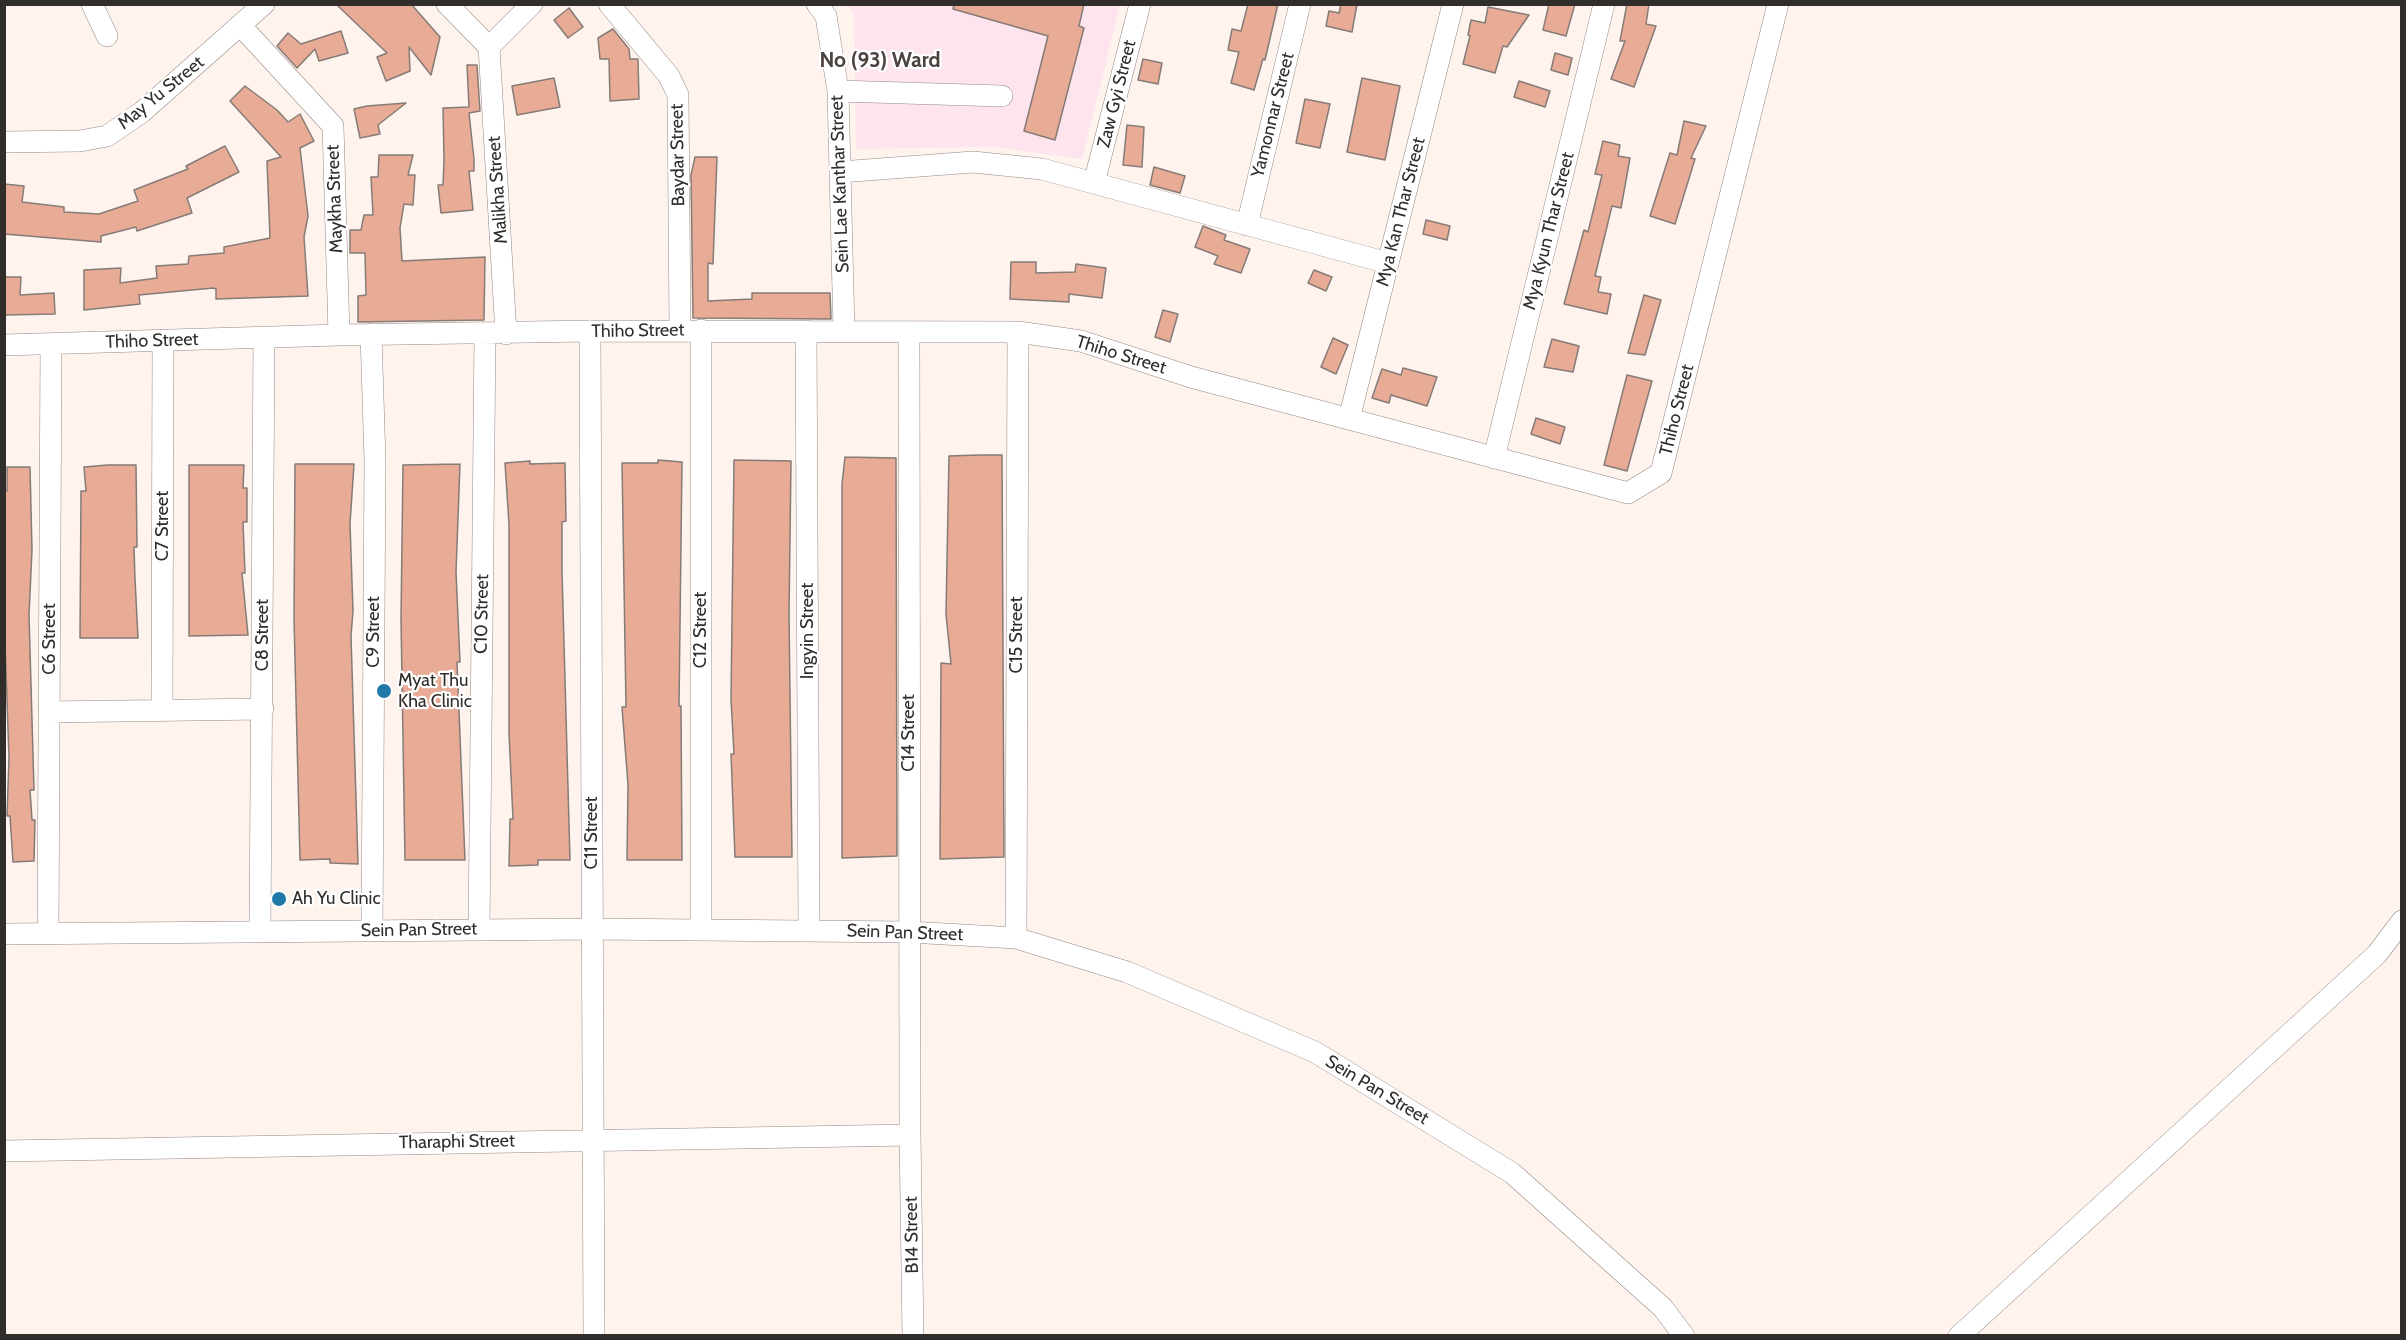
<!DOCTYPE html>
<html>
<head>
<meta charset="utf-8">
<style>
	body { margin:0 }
	#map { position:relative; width:2406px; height:1340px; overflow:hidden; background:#fff3ee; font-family:Cabin,sans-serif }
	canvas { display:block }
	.frame { position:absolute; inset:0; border:6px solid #312d2b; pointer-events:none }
</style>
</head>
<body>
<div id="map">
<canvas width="2406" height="1340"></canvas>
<div class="frame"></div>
</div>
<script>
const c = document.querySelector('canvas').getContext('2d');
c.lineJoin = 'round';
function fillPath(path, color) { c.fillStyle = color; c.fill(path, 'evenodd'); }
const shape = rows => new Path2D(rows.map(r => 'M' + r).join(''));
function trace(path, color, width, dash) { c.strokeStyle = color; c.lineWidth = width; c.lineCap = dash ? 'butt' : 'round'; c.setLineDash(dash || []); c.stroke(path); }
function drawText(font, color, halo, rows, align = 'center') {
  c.font = font + ' Cabin,sans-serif'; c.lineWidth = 4.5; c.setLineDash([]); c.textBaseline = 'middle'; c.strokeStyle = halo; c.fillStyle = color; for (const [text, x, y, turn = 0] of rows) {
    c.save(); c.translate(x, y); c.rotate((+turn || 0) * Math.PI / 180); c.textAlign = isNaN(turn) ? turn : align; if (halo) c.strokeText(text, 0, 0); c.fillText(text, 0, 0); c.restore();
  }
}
fillPath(shape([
	[847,5,1120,5,1082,159,995,147,856,149,854,13]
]), '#fde4ed');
const building = shape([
	[336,4,411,4,440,37,431,75,409,47,410,71,386,81,377,57,387,53,336,4],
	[954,4,1084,4,1079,26,1084,28,1055,140,1024,131,1048,36,953,9,954,4],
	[1248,4,1278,4,1265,60,1263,59,1254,90,1231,83,1239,52,1228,50,1232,29,1241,31,1248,4],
	[1341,4,1357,4,1352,32,1326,26,1329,11,1339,13,1341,4],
	[1549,4,1575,4,1566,36,1543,30,1549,4],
	[1627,4,1649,4,1646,24,1656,26,1634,87,1611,79,1625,41,1620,41,1627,4],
	[1488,7,1529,15,1507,47,1503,46,1495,73,1463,64,1470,36,1468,35,1471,20,1485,23,1488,7],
	[569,8,583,27,568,38,554,20,569,8],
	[613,29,629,49,630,59,638,59,639,99,610,101,609,59,600,59,598,38,613,29],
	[341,31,348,53,319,61,315,49,297,68,277,46,288,33,301,44,341,31],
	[1555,53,1572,58,1568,75,1551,70,1555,53],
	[1143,59,1162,63,1158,84,1138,80,1143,59],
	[467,65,477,65,480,111,469,113,474,159,474,171,469,171,473,210,441,213,438,185,443,185,444,160,443,108,469,107,467,65],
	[554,78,560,107,517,115,512,86,554,78],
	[1362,78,1400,86,1385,160,1347,152,1362,78],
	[1519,81,1550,91,1545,107,1514,97,1519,81],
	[245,86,277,110,288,122,300,114,314,141,300,148,308,216,304,237,308,296,216,299,216,289,213,288,139,295,140,304,84,310,84,270,121,268,120,283,157,278,156,266,188,264,189,256,224,253,224,247,270,238,267,161,281,157,230,101,245,86],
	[1305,99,1330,104,1320,148,1296,143,1305,99],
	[406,103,378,125,380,134,360,138,354,109,367,106,406,103],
	[1684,121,1706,126,1691,158,1695,159,1675,224,1650,216,1670,153,1677,155,1684,121],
	[1127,125,1144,127,1142,167,1123,165,1127,125],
	[1603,141,1620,145,1618,156,1630,158,1621,208,1612,206,1595,276,1601,277,1598,292,1611,294,1607,314,1564,304,1584,230,1588,232,1602,175,1595,174,1603,141],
	[225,146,239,172,187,198,192,213,137,231,136,227,101,236,101,242,4,234,4,184,24,186,22,202,64,207,64,212,99,214,138,201,134,190,188,169,186,166,225,146],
	[379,155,413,155,408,175,415,175,413,205,404,204,400,228,402,261,485,257,484,320,358,322,358,296,366,295,365,253,350,253,350,230,361,230,364,215,373,215,371,177,378,177,379,155],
	[695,157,717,157,713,264,708,263,708,301,752,299,752,293,830,293,831,319,693,318,691,175,695,157],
	[1154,167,1185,176,1180,193,1150,185,1154,167],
	[1426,220,1450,226,1447,240,1423,234,1426,220],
	[1203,226,1226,235,1224,240,1250,249,1241,273,1214,264,1218,256,1195,247,1203,226],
	[1011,262,1036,262,1036,273,1075,272,1076,264,1106,268,1102,298,1069,294,1069,302,1010,299,1011,262],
	[1314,270,1332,277,1326,291,1308,283,1314,270],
	[4,277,21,277,20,295,54,293,55,314,4,315,4,277],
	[1644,295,1661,300,1645,355,1628,353,1644,295],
	[1163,310,1178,314,1170,342,1155,337,1163,310],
	[1333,338,1348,345,1336,374,1321,367,1333,338],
	[1552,339,1579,346,1573,372,1544,367,1552,339],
	[1403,368,1437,377,1427,406,1391,395,1389,403,1372,398,1382,369,1401,375,1403,368],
	[1627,375,1652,381,1627,471,1604,465,1627,375],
	[1536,418,1565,427,1560,444,1531,434,1536,418],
	[979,455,1002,455,1004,857,940,859,941,663,951,664,946,614,949,456,979,455],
	[845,457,896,458,897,856,842,858,842,484,845,457],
	[658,460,682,462,679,706,681,706,682,860,627,860,628,785,622,707,626,707,622,463,658,463,658,460],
	[734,460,791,461,789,614,792,857,735,857,731,754,734,754,731,699,734,460],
	[530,461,530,464,565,463,566,521,562,522,562,571,570,860,538,860,538,865,509,866,510,819,513,819,509,733,509,524,505,463,530,461],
	[295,464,354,464,350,524,353,611,351,636,358,864,330,863,330,859,300,860,294,619,295,464],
	[460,464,456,572,460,662,457,662,465,860,405,860,401,619,403,465,460,464],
	[108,465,136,465,137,547,134,547,135,579,138,638,80,638,81,491,86,491,84,467,108,465],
	[189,465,244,465,243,488,247,488,247,522,243,522,245,573,242,573,248,635,189,636,189,465],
	[7,467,30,467,32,550,29,615,34,790,30,790,32,820,35,820,34,861,13,862,10,816,7,816,9,758,4,615,4,491,7,491,7,467]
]);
fillPath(building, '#e8ab96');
trace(building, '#857b77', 1.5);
const minor = shape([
	[92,4,107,36],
	[447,4,489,47],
	[609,4,669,76,678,95,680,330],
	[817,4,826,16,838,91,844,331],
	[241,26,333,126,339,335],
	[489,47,506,334],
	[489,47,532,4],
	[838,91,1002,96],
	[4,142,80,141,107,136,142,112,264,4],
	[840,172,973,162,1042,169,1388,263],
	[1094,183,1140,4],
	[1247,225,1300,4],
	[701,330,701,930],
	[590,331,594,1336],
	[806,331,809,931],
	[909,332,910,1135,913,1336],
	[371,334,375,461,372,931],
	[4,345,339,335,590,331,1018,332,1081,341,1191,377,1628,493,1661,473,1778,4],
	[1349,419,1453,4],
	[1494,458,1604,4],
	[162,711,163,340],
	[49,712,263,709],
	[479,929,485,335],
	[260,931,264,338],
	[48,933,51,344],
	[4,934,593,929,909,932,1016,938,1127,972,1315,1052,1512,1173,1663,1308,1684,1336],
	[1016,938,1018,332],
	[4,1151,910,1135],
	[1959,1336,2377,954,2402,921]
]);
trace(minor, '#938985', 22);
trace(minor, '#fff', 21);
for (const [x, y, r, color] of [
	[384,691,8,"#1f78a7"],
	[279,899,8,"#1f78a7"]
]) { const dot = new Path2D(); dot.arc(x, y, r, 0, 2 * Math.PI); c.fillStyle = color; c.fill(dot); trace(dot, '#fff', 2); }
drawText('18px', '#312d2b', '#fff', [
	["May Yu Street",161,93,-39],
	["Zaw Gyi Street",1117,94,-76],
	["Yamonnar Street",1273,115,-76],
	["Baydar Street",678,155,-91],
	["Sein Lae Kanthar Street",840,184,-92],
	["Malikha Street",498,190,-94],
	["Maykha Street",335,199,-92],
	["Mya Kan Thar Street",1401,212,-76],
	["Mya Kyun Thar Street",1549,231,-76],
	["Thiho Street",638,331,-1],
	["Thiho Street",152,341,-2],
	["Thiho Street",1121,355,17],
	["Thiho Street",1677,410,-76],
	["C7 Street",163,526,-90],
	["C10 Street",482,614,-89],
	["C12 Street",701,630,-90],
	["Ingyin Street",808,631,-90],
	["C9 Street",374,632,-90],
	["C8 Street",263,635,-90],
	["C15 Street",1017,635,-90],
	["C6 Street",50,639,-90],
	["C14 Street",909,733,-90],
	["C11 Street",592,833,-90],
	["Sein Pan Street",419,930,-1],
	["Sein Pan Street",905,933,2],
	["Sein Pan Street",1377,1090,31],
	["Tharaphi Street",457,1142,-1],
	["B14 Street",912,1235,-91]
]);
drawText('18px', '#312d2b', '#fff', [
	["Myat Thu",398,681],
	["Kha Clinic",398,702],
	["Ah Yu Clinic",292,899]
], 'left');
drawText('bold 21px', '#4c433f', '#fff', [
	["No (93) Ward",880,61]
]);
</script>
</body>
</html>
